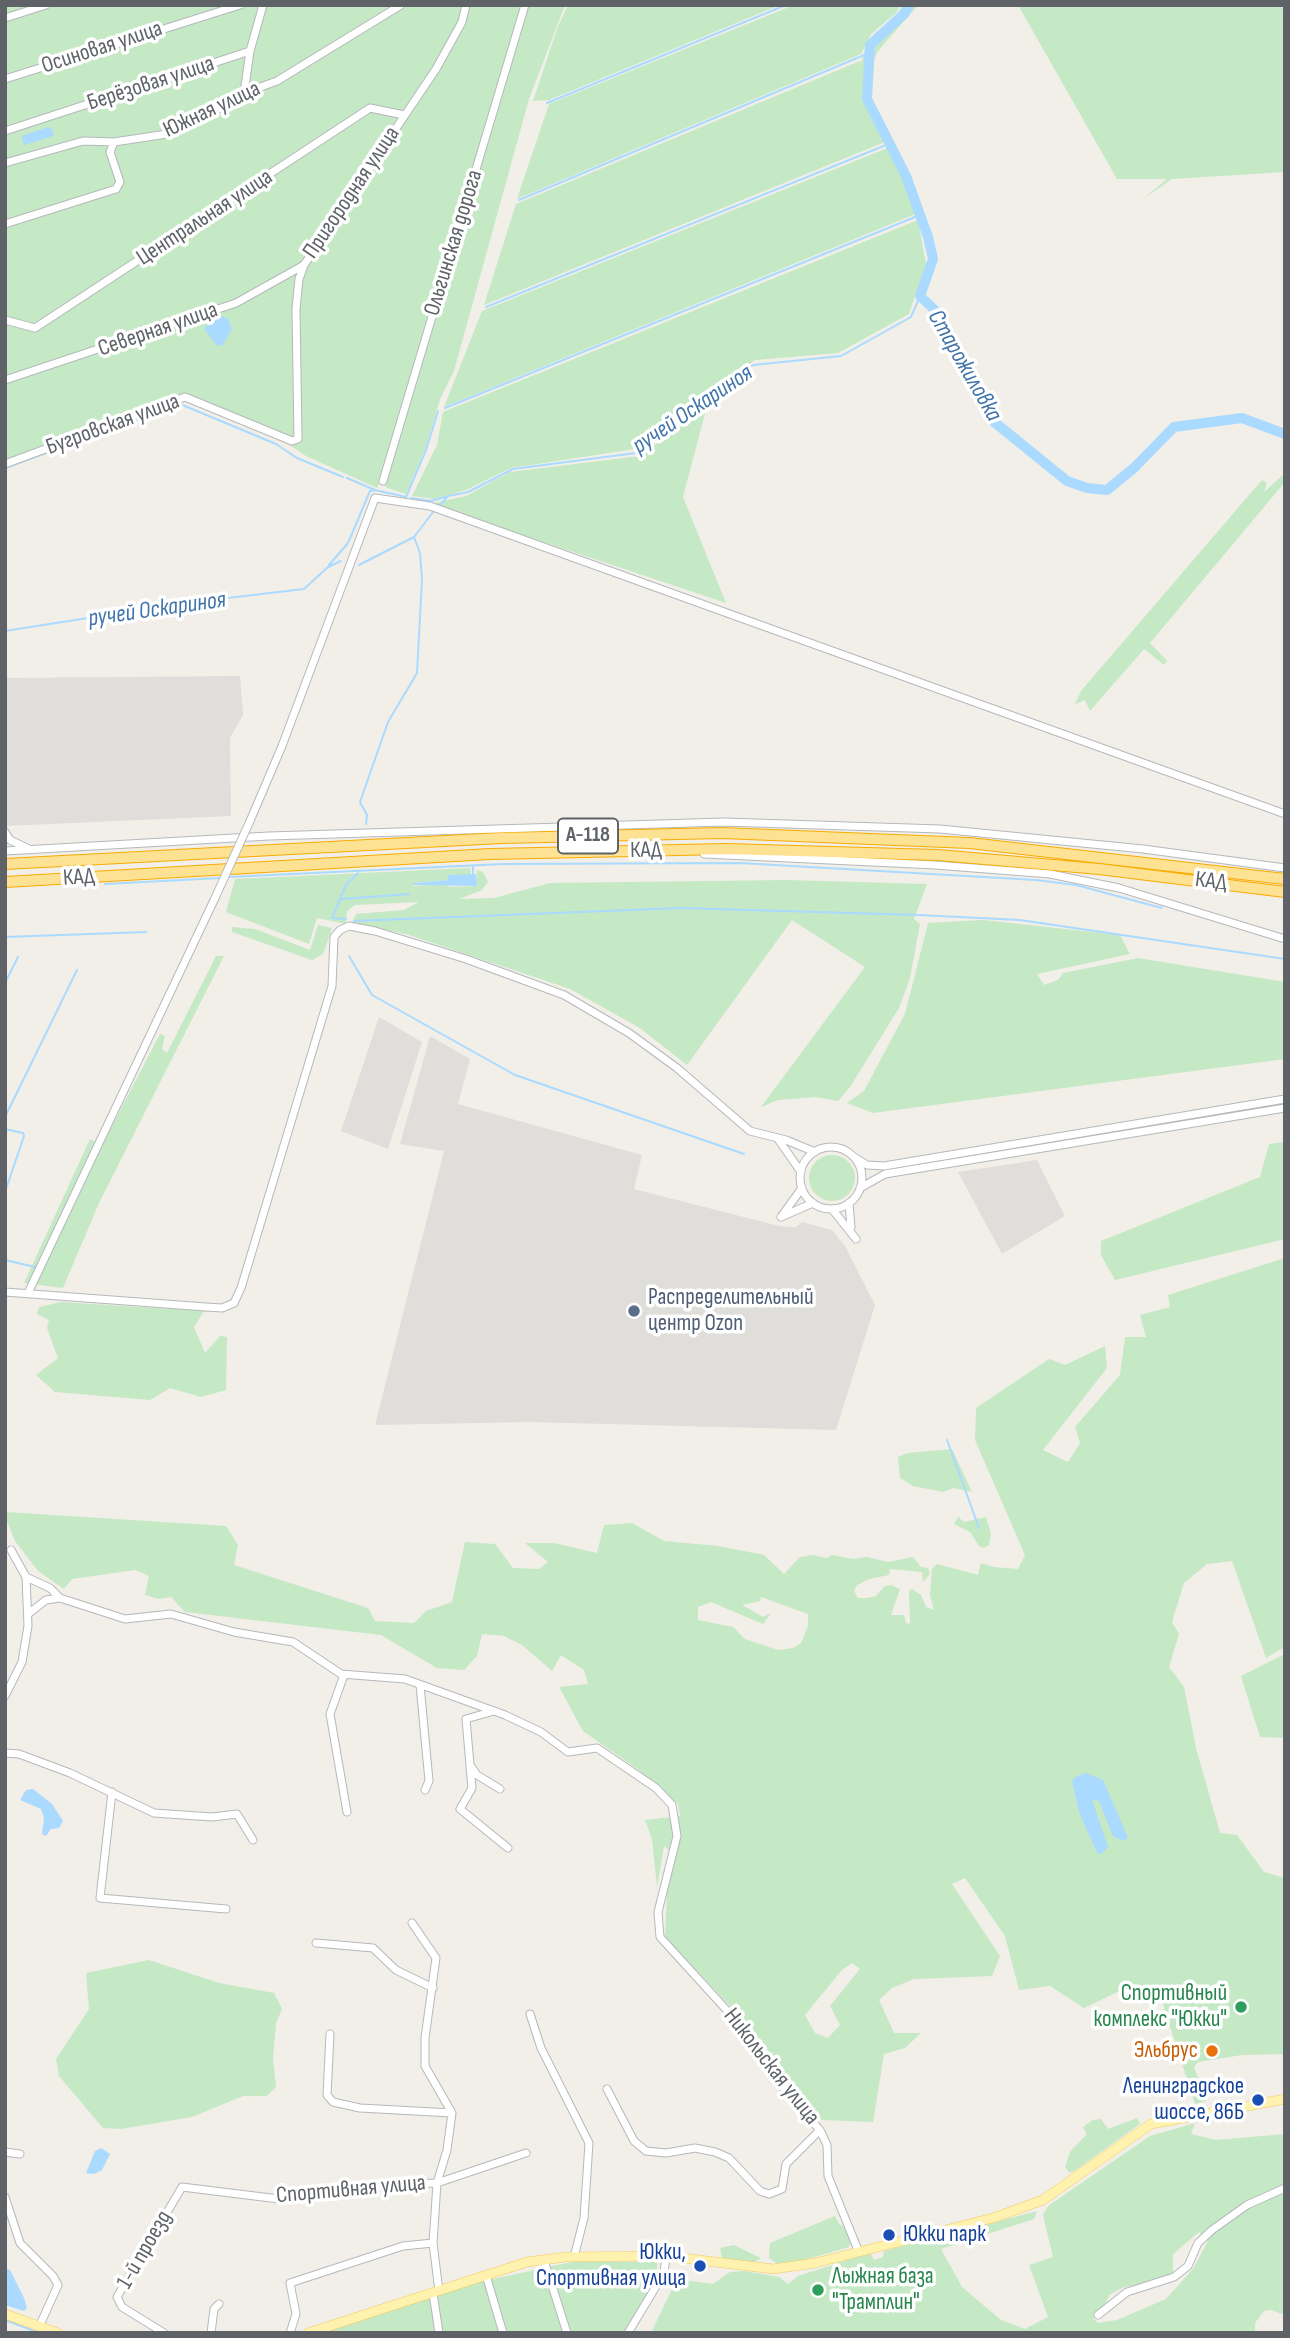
<!DOCTYPE html>
<html>
<head>
<meta charset="utf-8">
<style>
	body { margin:0 }
	#map { position:relative; width:1290px; height:2338px; overflow:hidden; background:#f1efe8; font-family:"Sofia Sans Condensed",sans-serif }
	canvas { display:block }
	.frame { position:absolute; inset:0; border:7px solid #5f6368; pointer-events:none }
</style>
</head>
<body>
<div id="map">
<canvas width="1290" height="2338"></canvas>
<div class="frame"></div>
</div>
<script>
const c = document.querySelector('canvas').getContext('2d');
c.lineJoin = 'round';
function fillPath(path, color) { c.fillStyle = color; c.fill(path, 'evenodd'); }
const shape = rows => new Path2D(rows.map(r => 'M' + r).join(''));
function trace(path, color, width, dash) { c.strokeStyle = color; c.lineWidth = width; c.lineCap = dash ? 'butt' : 'round'; c.setLineDash(dash || []); c.stroke(path); }
function drawText(font, color, halo, rows, align = 'center') {
  c.font = font + ' "Sofia Sans Condensed",sans-serif'; c.lineWidth = 7; c.setLineDash([]); c.textBaseline = 'middle'; c.strokeStyle = halo; c.fillStyle = color; for (const [text, x, y, turn = 0] of rows) {
    c.save(); c.translate(x, y); c.rotate((+turn || 0) * Math.PI / 180); c.textAlign = isNaN(turn) ? turn : align; if (halo) c.strokeText(text, 0, 0); c.fillText(text, 0, 0); c.restore();
  }
}
fillPath(shape([
	[240,676,243,715,230,738,231,816,5,826,5,678],
	[379,1017,422,1042,388,1149,341,1131],
	[430,1036,470,1059,458,1104,642,1155,634,1189,779,1226,796,1227,802,1222,832,1230,845,1246,875,1305,836,1430,530,1422,375,1425,444,1151,400,1144],
	[1037,1160,1065,1216,1002,1254,958,1172]
]), '#e0deda');
fillPath(shape([
	[11,5,565,5,529,99,454,371,440,399,426,447,406,494,387,488,381,480,377,488,306,456,279,438,185,399,5,467,5,7],
	[568,5,780,5,549,100,533,101,557,29],
	[794,5,900,5,897,12,871,34,861,54,517,199,549,104],
	[902,5,918,5,878,51,871,65,870,99,904,163,925,229,918,213,444,407,482,311,890,147,869,115,885,142,484,305,516,204,860,61,860,64,871,38,897,16],
	[1018,5,1281,5,1285,16,1285,172,1172,179,1143,199,1167,179,1117,179],
	[918,220,926,264,909,314,838,353,755,360,635,449,511,468,466,490,434,499,412,496,437,445,443,412],
	[707,406,683,497,726,603,430,504,466,496,510,472,640,456],
	[1285,473,1285,482,1150,643,1167,661,1164,665,1144,649,1090,711,1085,700,1075,704,1081,691,1262,480,1267,483,1264,492],
	[470,868,471,875,448,875,448,880,414,883,414,886,448,884,449,887,476,886,477,870,483,872,488,882,482,890,459,899,494,898,550,883,787,880,927,884,914,919,920,924,910,978,899,1008,850,1087,838,1101,815,1097,778,1100,761,1107,865,967,792,920,687,1065,640,1028,570,989,406,934,352,923,356,914,404,910,419,902,355,905,347,911,346,924,317,918,309,944,226,912,235,879],
	[983,920,1120,935,1130,954,1037,974,1044,985,1058,980,1063,973,1138,958,1285,982,1285,1059,873,1113,847,1103,864,1091,905,1014,928,923],
	[318,925,332,928,323,954,312,960,232,932,232,927,255,929,310,950],
	[216,956,224,956,99,1203,63,1288,24,1283,90,1139,102,1145,160,1034,165,1036,162,1049,167,1053],
	[1285,1142,1285,1239,1115,1280,1101,1255,1101,1241,1260,1177,1269,1144],
	'809 1178a23 23 0 1 1 46 0a23 23 0 1 1-46 0Z',
	[1285,1258,1285,1647,1266,1658,1232,1561,1207,1564,1184,1583,1172,1622,1179,1634,1169,1667,1184,1687,1196,1748,1220,1833,1237,1835,1264,1872,1285,1878,1285,2054,1242,2055,1198,2062,1194,2067,1206,2101,1195,2104,1159,1992,1151,2003,1144,2004,1134,1984,1084,2008,1050,1986,1019,1990,1005,1936,965,1878,952,1884,1000,1956,992,1976,914,1979,892,1988,879,2000,894,2033,921,2033,905,2048,884,2054,873,2122,822,2120,788,2084,766,2047,748,2025,665,1937,669,1850,664,1846,657,1887,652,1839,645,1820,680,1816,678,1804,640,1771,583,1731,559,1687,588,1684,584,1670,561,1655,552,1671,522,1645,504,1636,482,1634,477,1656,464,1670,437,1668,381,1635,185,1612,171,1597,158,1599,145,1595,149,1576,135,1570,72,1579,64,1589,38,1571,15,1541,5,1516,5,1512,226,1526,238,1545,234,1565,368,1608,375,1621,414,1623,426,1611,452,1602,465,1542,495,1544,513,1568,539,1569,548,1562,525,1543,554,1543,597,1553,604,1525,632,1523,664,1541,718,1546,764,1555,784,1574,800,1557,813,1555,826,1558,832,1555,853,1559,867,1557,888,1562,913,1557,921,1567,928,1568,930,1574,923,1582,922,1572,890,1569,889,1575,869,1579,857,1585,854,1591,858,1598,867,1598,876,1596,885,1586,891,1585,900,1589,891,1615,904,1615,906,1623,910,1624,909,1591,912,1589,921,1595,926,1607,934,1610,930,1595,932,1569,937,1564,978,1575,981,1563,993,1567,1018,1569,1025,1555,975,1440,976,1408,1049,1359,1065,1365,1105,1346,1107,1368,1043,1450,1068,1462,1080,1443,1075,1427,1120,1375,1125,1337,1146,1337,1140,1315,1170,1307,1168,1295],
	[761,1597,808,1614,808,1626,801,1643,793,1648,778,1650,745,1639,733,1627,698,1620,698,1607,711,1602,763,1624,771,1613,763,1617,742,1605,760,1601],
	[852,1963,860,1969,830,2006,840,2025,828,2038,815,2033,805,2015,842,1970],
	[61,1302,204,1311,194,1327,205,1353,220,1336,227,1337,226,1390,201,1397,170,1388,150,1400,55,1392,36,1375,58,1358,47,1328,49,1320,37,1314,39,1307],
	[952,1449,972,1492,953,1488,943,1492,913,1486,900,1478,898,1457,908,1453],
	[958,1517,964,1522,986,1517,991,1534,989,1545,984,1548,979,1546,970,1532,954,1524],
	[1285,1654,1285,1738,1260,1737,1241,1676],
	[149,1960,219,1983,274,1993,282,2009,276,2023,273,2058,276,2087,267,2096,243,2096,192,2117,121,2129,103,2128,59,2076,56,2059,89,2009,86,1973],
	[1137,2118,1140,2124,1073,2172,1069,2172,1065,2167,1070,2152,1087,2134,1083,2127,1093,2120,1101,2119,1108,2129],
	[1195,2123,1191,2134,1216,2140,1285,2134,1285,2315,1271,2310,1264,2311,1255,2323,1255,2333,651,2333,675,2283,682,2284,684,2280,713,2284,730,2272,744,2271,779,2277,788,2284,798,2276,866,2254,871,2254,874,2260,883,2257,884,2251,1037,2211,1034,2219,941,2249,962,2287,1001,2320,1025,2329,1048,2317,1029,2265,1053,2257,1043,2215,1048,2206,1150,2136],
	[1199,2232,1208,2241,1193,2269,1166,2299,1117,2320,1098,2323,1093,2318,1105,2305,1109,2295,1124,2287,1147,2284,1173,2274,1173,2254],
	[835,2216,839,2224,846,2228,851,2240,849,2247,794,2263,778,2264,769,2258,770,2243],
	[734,2245,761,2258,753,2263,722,2258,720,2248],
	[576,2261,658,2262,654,2284,623,2333,311,2333,484,2281]
]), '#c5e8c5');
fillPath(shape([
	[48,127,53,130,53,136,24,145,22,136],
	[221,316,228,319,232,329,223,345,217,346,204,328],
	[476,874,477,886,413,885,414,883,448,880,448,875],
	[1086,1773,1103,1780,1128,1838,1123,1841,1113,1836,1099,1801,1092,1800,1108,1847,1101,1854,1097,1853,1079,1812,1072,1781,1075,1777],
	[33,1789,52,1804,63,1821,59,1828,51,1829,46,1836,42,1834,44,1818,41,1809,20,1800,26,1790],
	[101,2148,110,2154,102,2170,94,2174,86,2173,95,2151],
	[5,2268,10,2270,24,2298,27,2308,24,2311,5,2305]
]), '#aadaff');
trace(shape([
	[547,103,786,5],
	[519,200,869,53],
	[486,307,891,143],
	[445,408,920,215],
	[5,468,180,404,276,444,297,458,343,477],
	[375,490,406,497,426,450,438,411],
	[448,496,468,492,513,469,636,453,753,365,841,356,911,317,920,296],
	[411,498,431,501,448,496,440,505],
	[329,565,348,543,370,491,375,490,347,478],
	[359,565,414,537,433,512],
	[5,631,177,604,304,589,328,567,341,561],
	[366,824,367,815,360,802,388,722,417,673,422,579,420,553,414,537],
	[473,866,473,874],
	[229,877,503,864,740,863,1036,880,1076,885,1162,908],
	[105,884,220,878],
	[341,899,409,894],
	[346,919,332,918,346,885,358,873],
	[354,921,680,908,919,915,1020,920,1285,959],
	[5,937,146,932],
	[349,956,372,995,515,1075,744,1154],
	[5,983,18,957],
	[5,1117,77,970],
	[5,1129,23,1133,24,1136,5,1192],
	[5,1260,35,1267],
	[947,1440,979,1528],
	[5,2320,39,2333]
]), '#aadaff', 2);
trace(shape([
	[909,5,905,13,870,45,867,99,906,176,928,237,933,259,920,296,941,316,963,371,994,413,993,421,1067,481,1087,488,1107,490,1134,468,1174,427,1242,418,1285,434]
]), '#aadaff', 10);
const minor = shape([
	[5,18,46,5],
	[5,79,240,5],
	[244,93,250,51],
	[5,131,250,51,263,5],
	[5,163,83,141,114,142,167,134,204,117,244,93,277,81,401,5],
	[5,224,116,189,120,182,110,152,114,142],
	[5,320,35,328,370,108,404,115],
	[5,380,236,303,304,265],
	[5,464,185,397,292,441,298,439,296,309,299,279,304,265,436,69,462,22,466,5],
	[383,481,525,5],
	[250,821,282,746,375,498,430,506,1285,814],
	[5,832,10,840,27,848],
	[5,851,269,836,724,822,940,829,1143,849,1285,868],
	[704,854,935,865,1050,874,1119,888,1285,939],
	[778,1139,801,1172],
	'800 1178a31 31 0 1 1 62 0a31 31 0 1 1-62 0Z',
	[854,1157,867,1165,884,1166,1285,1099],
	[860,1188,885,1174,1285,1108],
	[849,1203,851,1227],
	[832,1209,856,1239],
	[781,1217,802,1188],
	[781,1217,813,1203],
	[5,1292,206,1307,222,1308,234,1303,241,1288,332,986,334,937,340,930,349,926,375,931,466,959,564,995,629,1033,677,1068,750,1131,786,1140,815,1152],
	[28,1293,215,898],
	[26,1577,50,1588,60,1598],
	[28,1614,46,1600,60,1598,125,1619,171,1614,234,1632,293,1642,341,1674,405,1679,505,1715,541,1732,568,1752,597,1748,656,1788,672,1805,677,1836,658,1912,660,1937,753,2039,787,2094,820,2130,827,2145,828,2176,858,2250],
	[344,1675,330,1714,347,1812],
	[420,1685,429,1781,425,1790],
	[5,1696,22,1662,28,1626,26,1577,11,1550],
	[494,1711,466,1719,470,1765,477,1775,500,1789],
	[5,1753,19,1754,70,1773,154,1813,212,1817,237,1814,253,1840],
	[470,1767,472,1788,460,1809,508,1848],
	[112,1792,100,1898,226,1909],
	[412,1923,436,1958,425,2038,425,2066,452,2113,447,2150,437,2183,433,2243,439,2291],
	[316,1943,373,1948,396,1970,433,1988],
	[530,2014,541,2048,589,2143,584,2218,574,2257],
	[330,2034,327,2095,333,2102,360,2108,452,2113],
	[607,2089,634,2141,646,2151,666,2153,695,2148,715,2152,729,2158,760,2191,769,2194,782,2189,786,2164,820,2130],
	[5,2152,20,2154],
	[5,2197,20,2243,53,2276,58,2285,39,2327],
	[544,2260,567,2333],
	[486,2275,503,2333],
	[433,2293,439,2333],
	[1098,2315,1127,2292,1174,2277,1188,2266,1198,2243,1212,2230,1247,2205,1285,2188],
	[164,2333,122,2307,117,2297,182,2187,279,2199,326,2196,386,2185,437,2183,526,2153],
	[211,2333,214,2309,219,2304],
	[290,2333,296,2314,290,2283,403,2246,433,2243],
	[628,2333,664,2273,666,2256]
]);
const major = shape([
	[5,2314,58,2333],
	[308,2333,527,2262,565,2257,666,2256,773,2269,815,2263,993,2218,1043,2200,1151,2124,1285,2099]
]);
const highway = shape([
	[5,864,502,838,722,833,970,843,1285,879],
	[5,882,490,854,726,849,938,855,1099,869,1285,892]
]);
trace(minor, '#b5b8bc', 9);
trace(major, '#f2c960', 10);
trace(highway, '#f9ab00', 12);
trace(minor, '#fff', 7);
trace(major, '#fff2af', 9);
trace(highway, '#fde293', 10);
const minorBridge = shape([
	[215,898,250,821]
]);
trace(minorBridge, '#b5b8bc', 9, []);
trace(minorBridge, '#fff', 7);
for (const [x, y, r, color] of [
	[634,1311,7,"#5c6f8a"],
	[1241,2007,7,"#2e9e5b"],
	[1212,2051,7,"#e8710a"],
	[1258,2100,7,"#1a4fb4"],
	[889,2235,7,"#1a4fb4"],
	[700,2266,7,"#1a4fb4"],
	[818,2290,7,"#2e9e5b"]
]) { const dot = new Path2D(); dot.arc(x, y, r, 0, 2 * Math.PI); c.fillStyle = color; c.fill(dot); trace(dot, '#fff', 2.5); }
for (const [x, y, w] of [
	[588,836,60]
]) { const box = new Path2D(); box.roundRect(x - w / 2, y - 17.5, w, 35, 5); c.fillStyle = '#fff'; c.fill(box); trace(box, '#5f6368', 2); }
drawText('bold 21px', '#5f6368', null, [
	["А-118",588,836]
]);
drawText('23px', '#5f6368', '#fff', [
	["Осиновая улица",102,48,-18],
	["Берёзовая улица",151,84,-18],
	["Южная улица",212,110,-25],
	["Пригородная улица",352,193,-56],
	["Центральная улица",205,218,-33],
	["Ольгинская дорога",454,243,-73],
	["Северная улица",158,330,-19],
	["Бугровская улица",113,425,-20],
	["КАД",646,851,-1],
	["КАД",79,878,-4],
	["КАД",1211,882,7],
	["Никольская улица",771,2067,52],
	["Спортивная улица",351,2190,-5],
	["1-й проезд",145,2250,-60]
]);
drawText('23px', '#4e5e75', '#fff', [
	["Распределительный",648,1298],
	["центр Ozon",648,1324]
], 'left');
drawText('23px', '#27864d', '#fff', [
	["Спортивный",1227,1994],
	["комплекс \"Юкки\"",1227,2020],
	["Лыжная база",832,2277,"left"],
	["\"Трамплин\"",832,2303,"left"]
], 'right');
drawText('23px', '#c56008', '#fff', [
	["Эльбрус",1198,2051]
], 'right');
drawText('23px', '#164399', '#fff', [
	["Ленинградское",1244,2087],
	["шоссе, 86Б",1244,2113],
	["Юкки парк",903,2235,"left"],
	["Юкки,",686,2253],
	["Спортивная улица",686,2279]
], 'right');
drawText('italic 24px', '#4174aa', '#fff', [
	["Старожиловка",964,366,60],
	["ручей Оскариноя",693,410,-34],
	["ручей Оскариноя",157,610,-8]
]);
</script>
</body>
</html>
